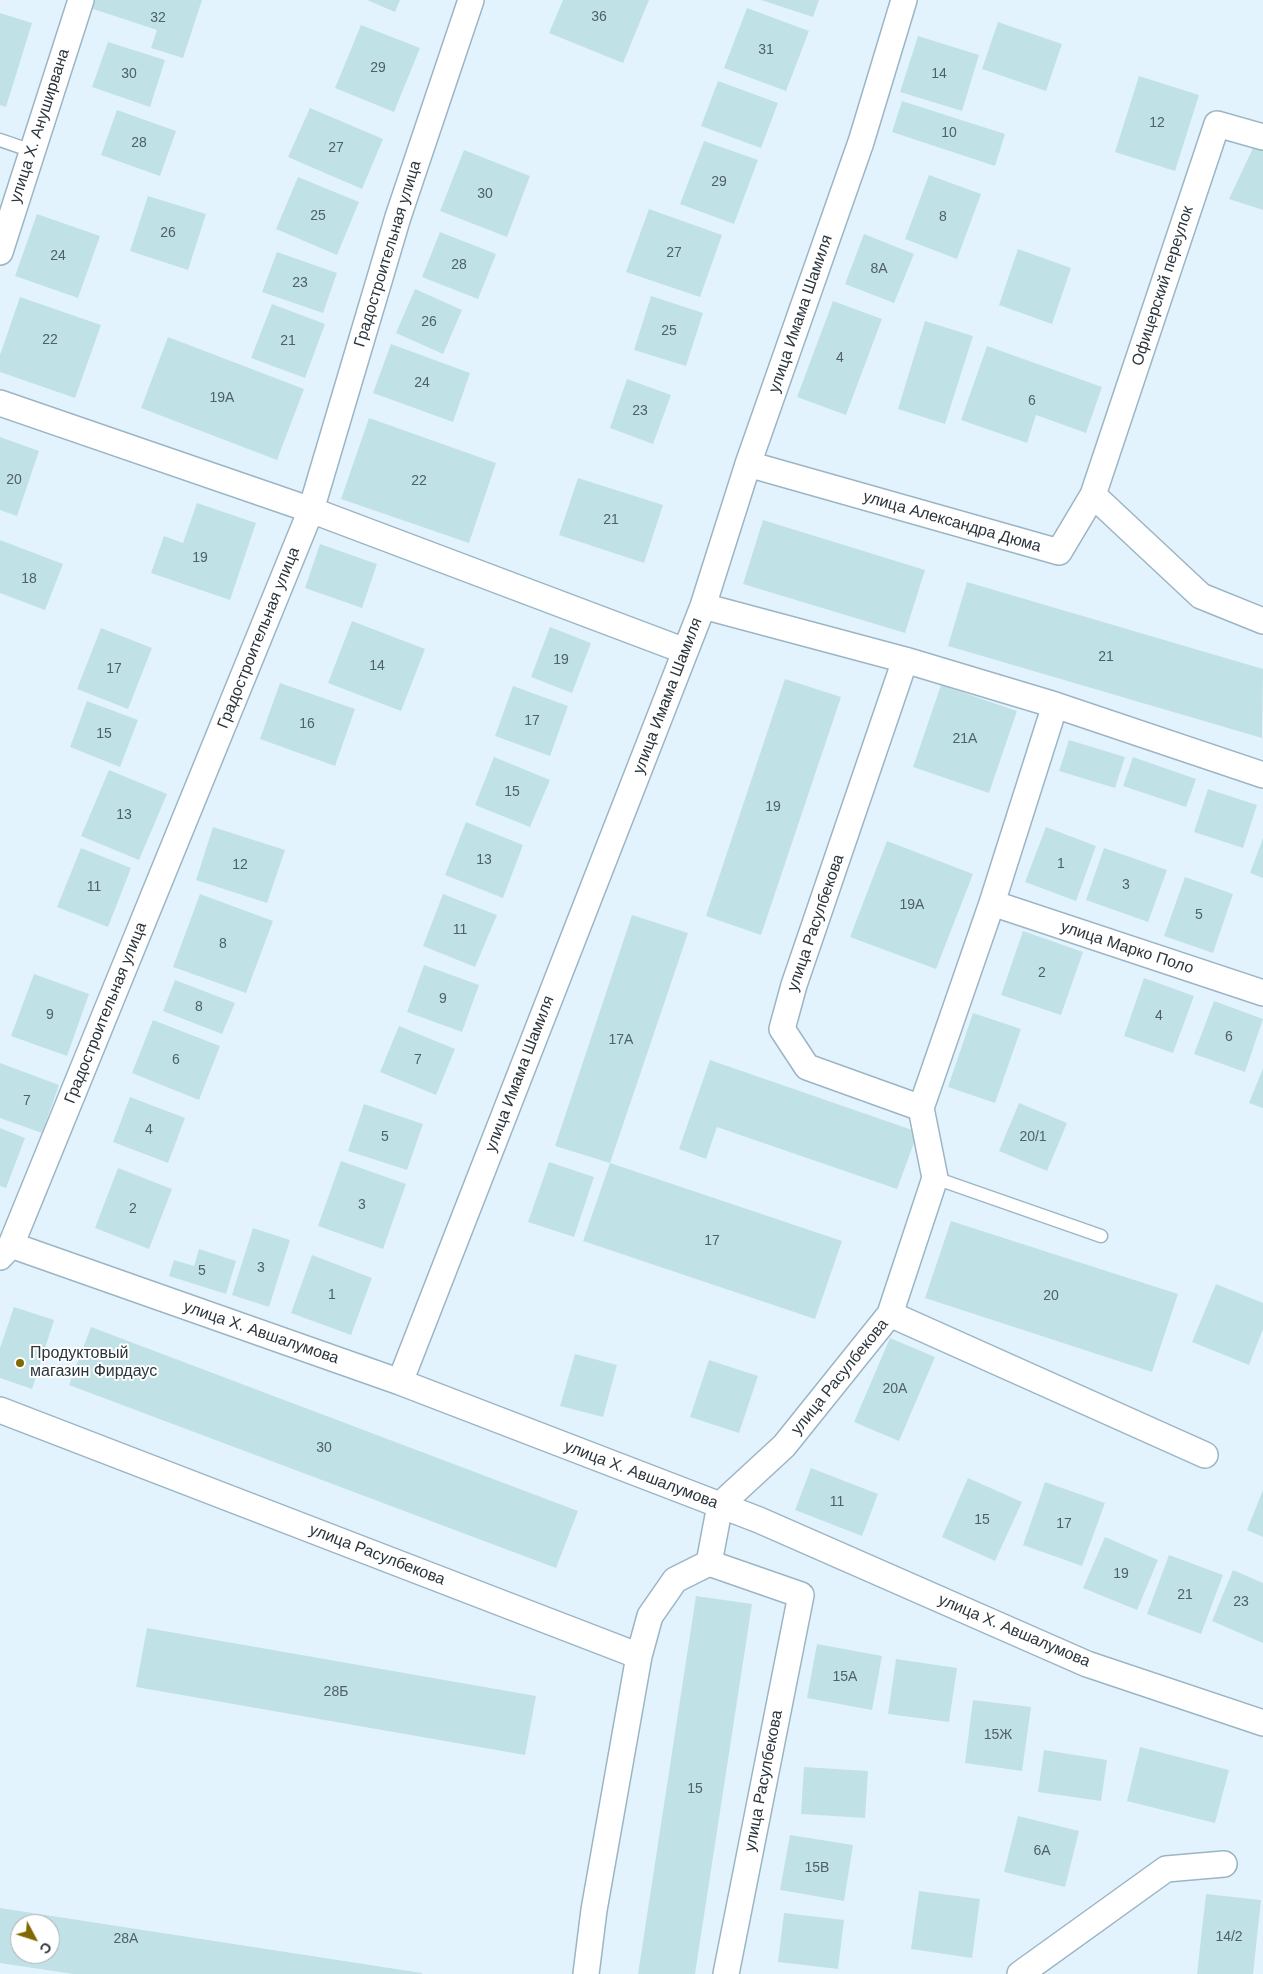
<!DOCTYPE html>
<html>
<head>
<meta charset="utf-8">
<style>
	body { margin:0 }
	#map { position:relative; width:1263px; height:1974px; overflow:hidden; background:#e3f3fd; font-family:Helvetica,sans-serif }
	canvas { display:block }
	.north { position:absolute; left:10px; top:1914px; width:50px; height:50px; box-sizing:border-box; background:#fff; border:1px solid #aaaeb1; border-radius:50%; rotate:130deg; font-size:14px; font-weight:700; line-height:20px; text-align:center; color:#2b353c }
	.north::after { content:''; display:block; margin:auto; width:18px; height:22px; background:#7f6900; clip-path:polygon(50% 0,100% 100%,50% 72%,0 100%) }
</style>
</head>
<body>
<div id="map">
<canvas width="1263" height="1974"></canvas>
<div class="north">С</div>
</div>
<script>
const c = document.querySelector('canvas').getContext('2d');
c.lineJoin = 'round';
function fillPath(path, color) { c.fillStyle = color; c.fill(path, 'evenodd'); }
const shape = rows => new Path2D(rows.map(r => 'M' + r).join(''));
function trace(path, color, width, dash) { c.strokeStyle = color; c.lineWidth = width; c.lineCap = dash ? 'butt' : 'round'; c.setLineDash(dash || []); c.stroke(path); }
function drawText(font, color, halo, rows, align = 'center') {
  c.font = font + ' Helvetica,sans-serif'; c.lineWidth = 4; c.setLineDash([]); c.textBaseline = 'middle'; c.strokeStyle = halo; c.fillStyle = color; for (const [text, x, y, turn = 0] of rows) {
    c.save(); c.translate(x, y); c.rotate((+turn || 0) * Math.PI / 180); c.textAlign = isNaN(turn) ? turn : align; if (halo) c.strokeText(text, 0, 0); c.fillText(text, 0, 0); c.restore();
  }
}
fillPath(shape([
	[82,0,202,0,183,58,151,48,157,30,81,5],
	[367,0,400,0,395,12],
	[563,0,649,0,623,63,549,33],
	[761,0,819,0,813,17],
	[747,8,809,31,786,91,724,68],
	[0,13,32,23,6,107,0,105],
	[998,22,1062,44,1046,91,982,69],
	[361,25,420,48,394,112,335,88],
	[918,36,979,55,962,111,900,92],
	[108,42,165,60,150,107,92,87],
	[1139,76,1199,95,1175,171,1115,152],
	[718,81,778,103,761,148,701,126],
	[902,101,1005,134,995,166,892,132],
	[310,108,383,139,362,189,288,157],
	[117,110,176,131,160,176,101,155],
	[704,141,758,160,734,224,680,204],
	[1253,148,1263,151,1263,210,1229,199],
	[464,150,530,176,507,237,440,211],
	[929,175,981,194,957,259,905,239],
	[298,177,359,202,337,255,276,229],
	[148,196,206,214,188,270,130,251],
	[649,209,722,235,700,297,626,272],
	[37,214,100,236,78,298,15,276],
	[440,232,496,254,478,299,422,277],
	[864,234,914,254,894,303,845,284],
	[1018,249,1071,268,1052,324,999,305],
	[277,252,337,273,323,313,262,292],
	[415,289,462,310,443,354,396,333],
	[651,296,703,313,686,366,634,350],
	[20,297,101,325,75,398,0,372,0,355],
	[833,301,882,319,846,415,797,397],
	[272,304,325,324,305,378,251,358],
	[925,321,973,336,945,424,898,409],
	[168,337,304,389,277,460,141,408],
	[391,344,470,373,453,422,373,393],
	[987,346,1102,387,1086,433,1036,415,1027,443,961,420],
	[627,379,671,395,653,444,610,428],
	[369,418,496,463,469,543,341,499],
	[0,437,39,451,17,516,0,510],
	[578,478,663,505,644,563,559,535],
	[197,503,256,523,230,600,151,573,164,536,183,543],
	[763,520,925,570,905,633,743,584],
	[0,540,63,564,45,610,0,593],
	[320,544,377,564,362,608,305,588],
	[967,582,1263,669,1262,738,948,646],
	[352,621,425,649,401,711,328,683],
	[550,627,591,643,572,693,531,677],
	[101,628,152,648,128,709,77,689],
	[785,679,841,697,761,935,706,916],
	[280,683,355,709,335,766,260,739],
	[941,685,1017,711,989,793,913,767],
	[513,686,568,706,550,756,495,736],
	[87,701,138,720,120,767,70,747],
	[1069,740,1125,757,1115,788,1059,771],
	[494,757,550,780,530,827,475,805],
	[1133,757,1196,779,1186,807,1123,786],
	[109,770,167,794,139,860,81,836],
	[1208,789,1257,805,1243,848,1194,832],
	[466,822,523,845,503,898,445,875],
	[213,827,285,850,267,903,196,880],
	[1046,827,1096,846,1076,901,1025,882],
	[1263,838,1263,878,1250,873],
	[887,841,973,874,936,969,850,937],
	[81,848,131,868,108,927,57,907],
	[1104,848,1167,870,1148,922,1086,900],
	[1185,877,1233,894,1213,953,1164,936],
	[200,894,273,921,246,993,173,967],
	[443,894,497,915,475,967,423,946],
	[632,915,688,933,610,1163,842,1241,815,1319,583,1241,610,1163,555,1146],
	[1023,931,1083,952,1061,1015,1001,995],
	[424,965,479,985,462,1032,407,1012],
	[34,974,89,994,67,1056,11,1036],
	[1144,978,1194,996,1173,1053,1124,1036],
	[175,980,235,1003,222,1034,163,1011],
	[1214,1001,1263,1019,1245,1072,1194,1054],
	[973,1013,1021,1029,995,1103,948,1087],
	[153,1020,220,1046,199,1100,132,1073],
	[399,1026,455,1049,436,1095,380,1072],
	[710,1060,918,1132,897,1189,717,1127,706,1159,679,1149],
	[0,1063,59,1085,42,1133,0,1118],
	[1263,1068,1263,1108,1249,1103],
	[130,1097,185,1118,168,1163,113,1142],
	[1019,1103,1067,1123,1047,1171,999,1151],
	[364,1104,423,1124,407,1170,348,1151],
	[0,1128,25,1138,6,1188,0,1186],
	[341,1161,406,1184,383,1249,318,1226],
	[549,1162,594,1177,574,1237,528,1222],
	[118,1168,172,1189,149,1249,95,1228],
	[951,1221,1178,1294,1152,1372,925,1298],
	[253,1228,290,1240,269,1307,232,1295],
	[199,1249,236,1261,226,1294,169,1276,174,1260,194,1266],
	[312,1255,372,1278,351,1335,291,1313],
	[1216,1284,1263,1303,1263,1329,1249,1365,1192,1342],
	[14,1307,54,1320,32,1389,0,1378,0,1348],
	[91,1327,578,1511,556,1568,69,1385],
	[890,1338,935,1357,899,1441,854,1422],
	[575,1354,617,1365,603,1417,560,1406],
	[709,1360,758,1376,739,1433,690,1417],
	[811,1468,878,1494,862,1536,795,1510],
	[968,1478,1022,1502,995,1561,942,1537],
	[1045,1482,1105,1503,1082,1566,1023,1545],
	[1263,1490,1263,1537,1247,1530],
	[1105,1537,1158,1560,1137,1610,1083,1588],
	[1169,1555,1223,1575,1201,1634,1147,1614],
	[1233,1570,1263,1583,1263,1643,1212,1621],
	[696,1596,752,1604,695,1974,638,1974],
	[147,1628,536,1696,525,1755,136,1687],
	[817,1644,882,1656,872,1710,807,1698],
	[896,1659,957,1668,949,1722,888,1714],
	[973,1700,1031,1707,1022,1771,965,1763],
	[1140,1747,1229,1770,1215,1823,1127,1801],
	[1044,1750,1107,1760,1101,1801,1038,1792],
	[804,1767,868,1771,865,1818,801,1814],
	[1018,1816,1079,1831,1065,1887,1004,1872],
	[790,1835,853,1845,844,1901,780,1890],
	[919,1891,980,1899,972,1958,911,1949],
	[1206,1894,1261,1900,1253,1974,1197,1974],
	[0,1908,422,1973,422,1974,73,1974,0,1963],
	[20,1924,50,1924,50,1954,20,1954],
	[784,1913,844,1920,838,1969,778,1962]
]), '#c0e2e7');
const lane = shape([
	[0,140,32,151],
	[935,1178,1101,1236]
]);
const street = shape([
	[0,252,81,0],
	[0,403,311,510,685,651],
	[748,464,1059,552,1093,495,1201,596,1263,621],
	[1093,495,1217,124,1263,137],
	[703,606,905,660,1055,705,1263,775],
	[992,903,1263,993],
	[921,1108,992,903,1055,705],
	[11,1245,400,1382,759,1520,1087,1664,1263,1723],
	[0,1257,11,1245,311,510,398,217,471,0],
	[890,1314,1205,1455],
	[400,1382,703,606,748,464,861,142,904,0],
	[0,1410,639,1656,650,1616,675,1580,709,1563,801,1595,726,1974],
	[709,1563,720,1505,784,1446,890,1314,935,1178,921,1108,807,1067,782,1029,794,985,905,660],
	[586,1974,594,1910,639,1656],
	[1020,1974,1166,1869,1224,1864]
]);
trace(lane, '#9bb5c5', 15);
trace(street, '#9bb5c5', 28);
trace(lane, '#fff', 12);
trace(street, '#fff', 25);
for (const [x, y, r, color] of [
	[20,1363,5,"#7f6900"]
]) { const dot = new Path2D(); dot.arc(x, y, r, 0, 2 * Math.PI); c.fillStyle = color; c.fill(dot); trace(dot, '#fff', 2); }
drawText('14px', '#506067', null, [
	["36",599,17],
	["32",158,18],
	["31",766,50],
	["29",378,68],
	["30",129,74],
	["14",939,74],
	["12",1157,123],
	["10",949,133],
	["28",139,143],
	["27",336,148],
	["29",719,182],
	["30",485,194],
	["25",318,216],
	["8",943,217],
	["26",168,233],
	["27",674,253],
	["24",58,256],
	["28",459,265],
	["8А",879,269],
	["23",300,283],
	["26",429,322],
	["25",669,331],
	["22",50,340],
	["21",288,341],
	["4",840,358],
	["24",422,383],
	["19А",222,398],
	["6",1032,401],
	["23",640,411],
	["20",14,480],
	["22",419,481],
	["21",611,520],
	["19",200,558],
	["18",29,579],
	["21",1106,657],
	["19",561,660],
	["14",377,666],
	["17",114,669],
	["17",532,721],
	["16",307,724],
	["15",104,734],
	["21А",965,739],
	["15",512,792],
	["19",773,807],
	["13",124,815],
	["13",484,860],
	["1",1061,864],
	["12",240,865],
	["3",1126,885],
	["11",94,887],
	["19А",912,905],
	["5",1199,915],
	["11",460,930],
	["8",223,944],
	["2",1042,973],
	["9",443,999],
	["8",199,1007],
	["9",50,1015],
	["4",1159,1016],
	["6",1229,1037],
	["17А",621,1040],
	["6",176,1060],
	["7",418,1060],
	["7",27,1101],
	["4",149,1130],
	["5",385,1137],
	["20/1",1033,1137],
	["3",362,1205],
	["2",133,1209],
	["17",712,1241],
	["3",261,1268],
	["5",202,1271],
	["1",332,1295],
	["20",1051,1296],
	["20А",895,1389],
	["30",324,1448],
	["11",837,1502],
	["15",982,1520],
	["17",1064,1524],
	["19",1121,1574],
	["21",1185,1595],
	["23",1241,1602],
	["15А",845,1677],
	["28Б",336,1692],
	["15Ж",998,1735],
	["15",695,1789],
	["6А",1042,1851],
	["15В",817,1868],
	["14/2",1229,1937],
	["28А",126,1939]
]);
drawText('16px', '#2b353c', '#fff', [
	["улица Х. Ануширвана",40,126,-72],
	["Градостроительная улица",388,254,-73],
	["Офицерский переулок",1163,286,-72],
	["улица Имама Шамиля",801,314,-71],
	["улица Александра Дюма",952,522,16],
	["Градостроительная улица",259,638,-68],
	["улица Имама Шамиля",668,696,-69],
	["улица Расулбекова",816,923,-71],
	["улица Марко Поло",1127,948,18],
	["Градостроительная улица",106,1013,-68],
	["улица Имама Шамиля",520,1074,-69],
	["улица Х. Авшалумова",261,1333,19],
	["улица Расулбекова",840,1377,-51],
	["улица Х. Авшалумова",641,1475,21],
	["улица Расулбекова",377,1555,21],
	["улица Х. Авшалумова",1014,1631,23],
	["улица Расулбекова",764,1781,-79]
]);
drawText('16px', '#2b353c', '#fff', [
	["Продуктовый",30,1354],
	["магазин Фирдаус",30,1372]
], 'left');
</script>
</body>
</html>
